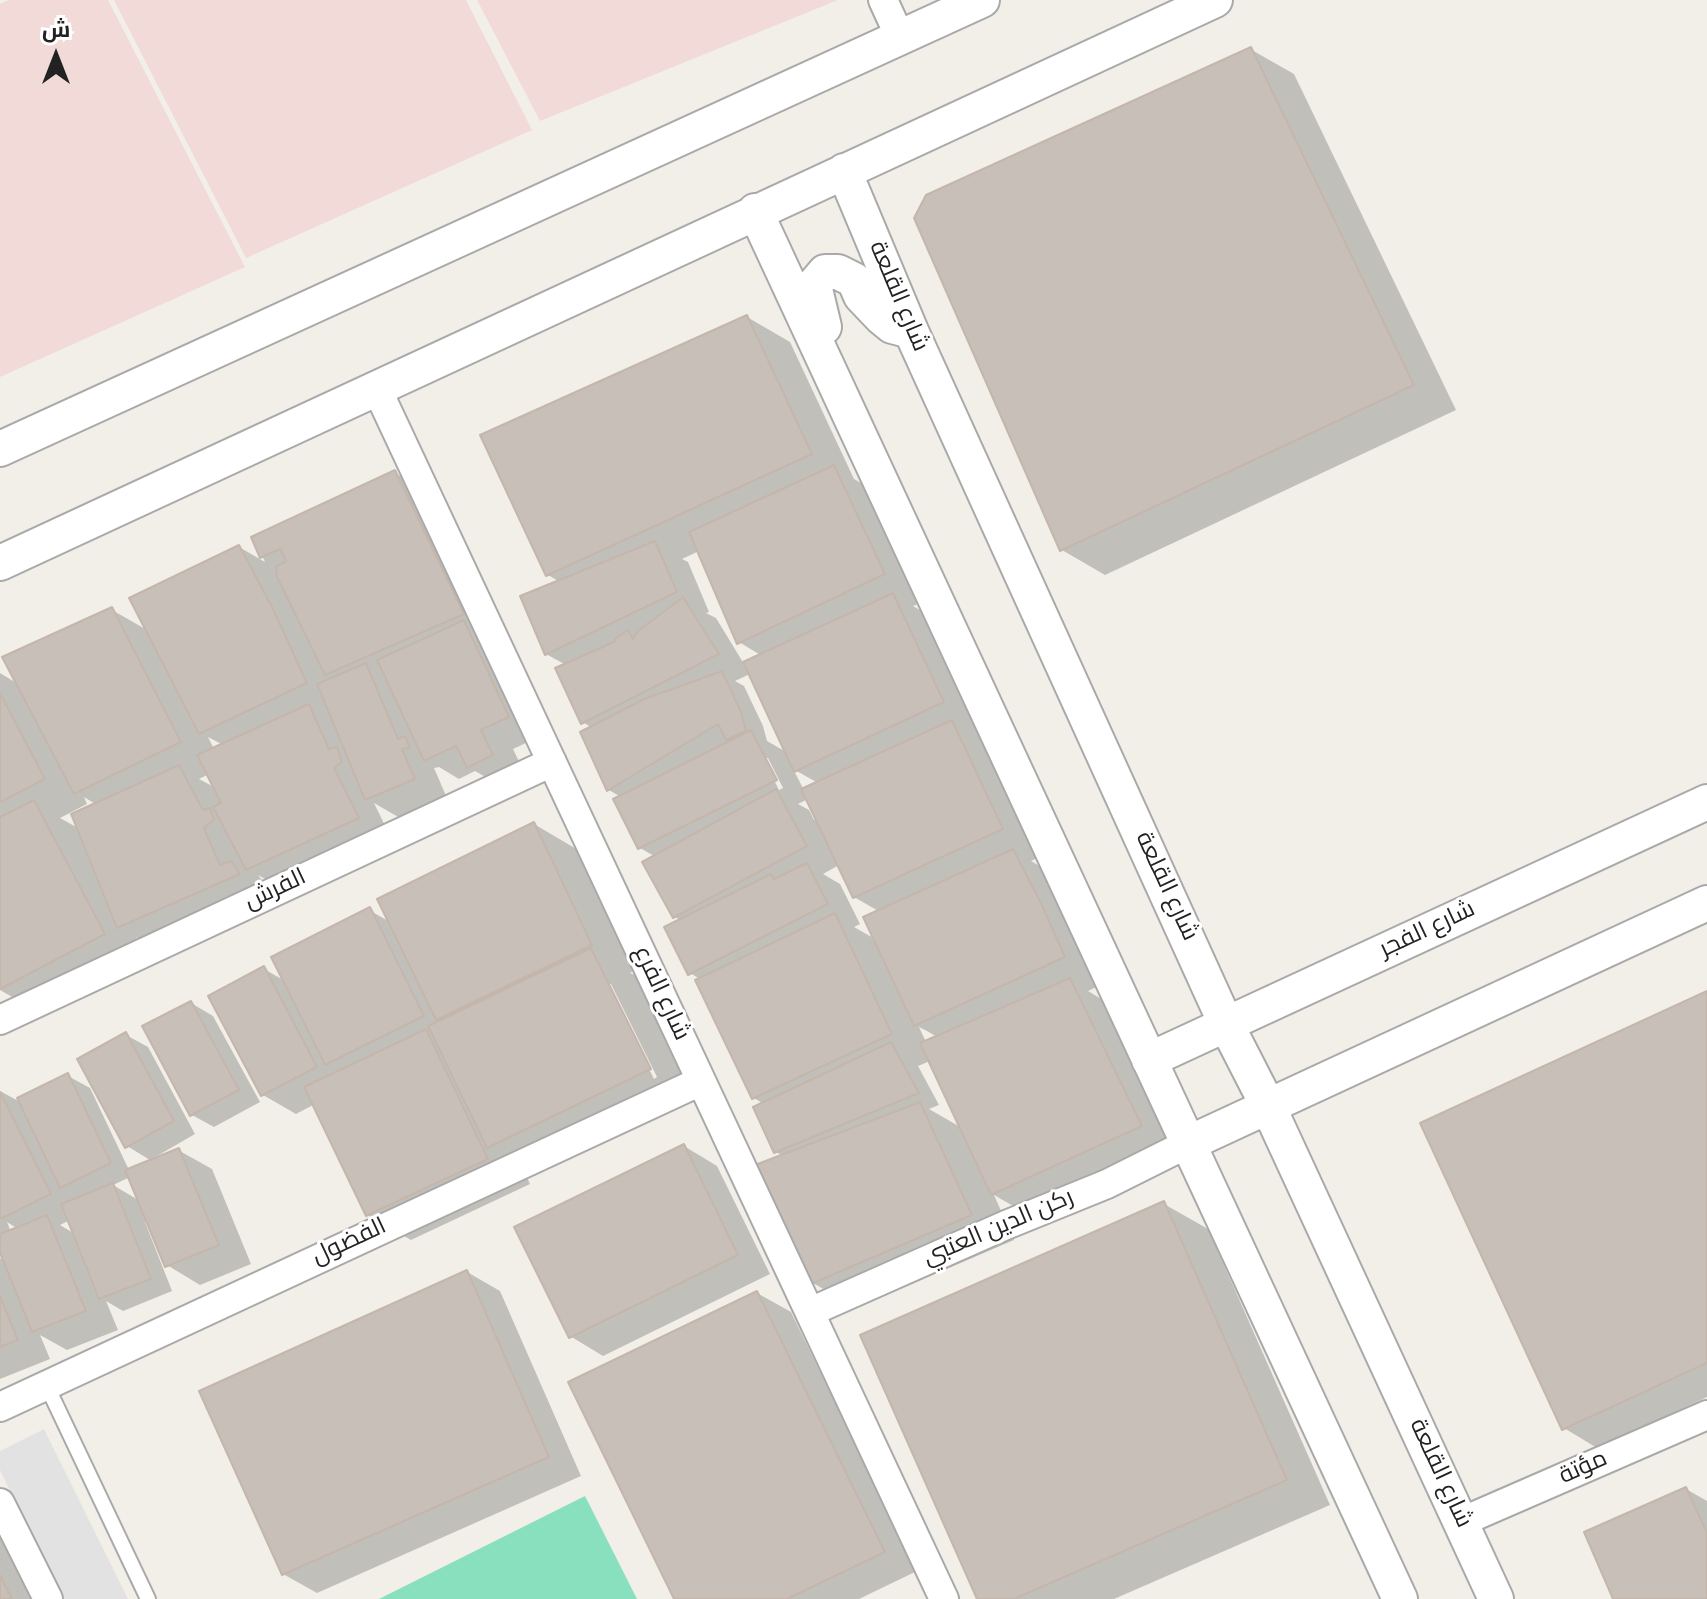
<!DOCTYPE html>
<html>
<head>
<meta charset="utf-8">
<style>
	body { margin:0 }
	#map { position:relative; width:1707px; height:1599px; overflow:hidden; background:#f2efe9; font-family:Overpass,Cairo,sans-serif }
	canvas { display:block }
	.north { position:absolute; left:16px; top:16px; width:80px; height:80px; -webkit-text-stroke:6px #fff; paint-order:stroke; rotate:0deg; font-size:22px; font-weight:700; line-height:32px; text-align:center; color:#222 }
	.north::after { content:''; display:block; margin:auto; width:28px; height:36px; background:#222; clip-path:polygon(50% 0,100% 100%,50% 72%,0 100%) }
</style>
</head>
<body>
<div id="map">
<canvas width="1707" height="1599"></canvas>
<div class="north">ش</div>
</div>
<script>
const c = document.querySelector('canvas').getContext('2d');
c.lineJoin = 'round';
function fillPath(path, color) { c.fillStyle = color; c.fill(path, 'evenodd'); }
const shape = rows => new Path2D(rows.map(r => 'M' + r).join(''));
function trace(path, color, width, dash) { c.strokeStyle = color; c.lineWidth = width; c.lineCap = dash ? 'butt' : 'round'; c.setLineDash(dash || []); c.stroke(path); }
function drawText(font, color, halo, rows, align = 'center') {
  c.font = font + ' Overpass,Cairo,sans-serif'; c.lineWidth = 6; c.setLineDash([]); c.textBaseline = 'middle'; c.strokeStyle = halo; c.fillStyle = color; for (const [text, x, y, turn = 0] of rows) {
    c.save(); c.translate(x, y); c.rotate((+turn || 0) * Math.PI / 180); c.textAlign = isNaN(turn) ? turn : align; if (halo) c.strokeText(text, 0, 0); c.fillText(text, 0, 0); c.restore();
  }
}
fillPath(shape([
	[9,0,108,0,245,267,0,377,0,4],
	[114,0,466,0,532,130,246,258],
	[477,0,838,0,540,121]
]), '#f2dad9');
fillPath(shape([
	[585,1496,637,1599,379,1599]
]), '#88e0be');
fillPath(shape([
	[44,1429,128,1599,63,1599,0,1470,0,1451]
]), '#e2e2e2');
fillPath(shape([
	[1250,49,1294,74,1456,410,1105,575,1062,550],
	[747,317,790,342,854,479,877,492,928,600,913,606,955,631,1046,854,1031,861,1057,876,1107,982,1088,991,1113,1006,1184,1151,1036,1219,994,1195,1014,1240,856,1308,813,1283,783,1156,776,1152,764,1104,754,1098,700,979,690,973,682,921,675,917,656,857,640,848,621,797,609,790,592,728,583,722,566,665,546,654,560,582,548,575],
	[699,551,739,642,762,656,744,664,716,618,706,613,709,612,688,562,682,559],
	[750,674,788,753,767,741,763,726,744,686,735,681],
	[763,758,768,758,783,788,779,790],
	[793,769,818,783,804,790],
	[808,799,817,819,814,820,809,810,798,804],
	[839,865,854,897,880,912,875,939,854,927,860,924,840,884,823,874],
	[919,1027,927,1031,937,1037,926,1042],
	[930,1061,962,1128,929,1109,939,1105,918,1066],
	[395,473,438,498,541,736,513,749,525,774,501,786,475,771,459,779,439,767,434,768,447,798,400,818,374,803,391,838,281,888,258,875,272,893,151,946,136,937,147,959,42,1014,0,990,0,673,18,684,112,610,147,630,239,547,265,562,254,538],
	[208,737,223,745,214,749],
	[209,774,216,788,199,779],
	[84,797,97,805,78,828,60,818,87,804],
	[534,824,578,850,635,970,630,973,635,975,693,1094,522,1166,530,1184,411,1240,367,1215,315,1104,296,1114,263,1095,264,969,285,981,369,910,390,922],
	[607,984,611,984,657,1077,654,1079],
	[1707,993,1707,1397,1597,1448,1564,1428],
	[191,1003,213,1016,260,1102,214,1127,192,1115],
	[126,1035,148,1047,195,1134,150,1160,127,1146],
	[68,1076,90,1088,129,1170,178,1150,212,1169,251,1264,200,1285,167,1265,148,1220,145,1222,172,1291,123,1311,106,1301,118,1330,67,1350,40,1335,50,1359,0,1379,0,1258,6,1262,0,1250,0,1091,22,1103],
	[130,1177,140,1201,113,1185],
	[70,1220,75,1234,60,1225],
	[7,1222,18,1229,11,1232],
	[684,1146,717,1166,770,1274,603,1356,570,1336],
	[1164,1204,1208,1229,1330,1505,1114,1599,980,1599],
	[467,1272,500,1291,581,1476,317,1593,283,1574],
	[757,1293,791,1312,917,1571,859,1599,677,1599],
	[1686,1489,1707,1501,1707,1599,1616,1599],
	[0,1528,35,1599,0,1599]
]), '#0003');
const building = shape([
	[1251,47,1414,385,1060,551,914,218,926,195,1251,47],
	[747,315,812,454,546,576,480,435,747,315],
	[834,465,885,574,737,644,689,532,834,465],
	[395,470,464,614,325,675,277,577,276,567,286,561,280,549,260,558,251,537,395,470],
	[655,541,677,592,545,655,520,596,655,541],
	[239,545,273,609,307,683,199,734,129,598,239,545],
	[893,593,944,702,794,772,743,662,893,593],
	[683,597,719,654,581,724,555,668,614,642,616,638,628,630,633,639,638,631,683,597],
	[112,607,181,742,74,794,2,657,112,607],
	[464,620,509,717,481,730,493,755,467,768,456,746,424,761,377,660,464,620],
	[366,663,398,739,405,736,410,748,402,749,415,779,365,800,317,684,366,663],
	[722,671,741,712,746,731,726,740,718,724,607,791,580,732,644,699,722,671],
	[0,693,45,779,0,802,0,693],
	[309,704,329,749,337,747,342,762,334,768,359,818,246,870,213,807,221,803,197,755,309,704],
	[952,720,1003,829,853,898,801,789,952,720],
	[751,730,777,780,638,849,613,799,751,730],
	[179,765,203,810,210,808,214,820,204,828,220,865,231,861,240,874,117,928,71,814,179,765],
	[776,789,807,846,673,918,642,862,776,789],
	[34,800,105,934,0,989,0,817,34,800],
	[534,822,592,945,436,1020,377,899,534,822],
	[1013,849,1041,903,1065,957,914,1026,863,917,1013,849],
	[807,863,828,904,688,975,664,927,771,874,774,879,807,863],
	[370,907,424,1016,325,1065,271,957,370,907],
	[835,913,892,1034,752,1099,695,980,835,913],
	[591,948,651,1069,487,1148,428,1026,591,948],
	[264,966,317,1067,261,1096,208,996,264,966],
	[1070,978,1142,1126,991,1195,920,1043,1070,978],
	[1707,991,1707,1363,1562,1430,1420,1123,1707,991],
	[191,1001,239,1090,190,1116,142,1026,191,1001],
	[426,1029,488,1159,366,1216,304,1087,426,1029],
	[126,1032,174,1121,125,1148,77,1059,126,1032],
	[891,1042,919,1093,774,1153,753,1107,891,1042],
	[68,1073,111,1163,60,1188,17,1098,68,1073],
	[0,1092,51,1194,0,1219,0,1092],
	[920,1102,972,1215,811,1284,755,1165,920,1102],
	[684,1144,738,1255,569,1338,514,1227,684,1144],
	[179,1148,219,1245,165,1267,125,1170,179,1148],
	[113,1183,151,1279,99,1299,61,1204,113,1183],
	[1164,1201,1287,1480,1014,1599,977,1599,860,1335,1164,1201],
	[47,1215,86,1311,32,1332,0,1253,0,1234,47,1215],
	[467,1270,549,1457,282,1575,199,1391,467,1270],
	[757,1291,885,1552,787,1599,674,1599,568,1382,757,1291],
	[0,1296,18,1340,0,1347,0,1296],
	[1686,1487,1707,1533,1707,1599,1613,1599,1584,1532,1686,1487],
	[0,1575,12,1599,0,1599,0,1575]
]);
fillPath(building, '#c7bfb8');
trace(building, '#c4b6ab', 2);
const service = shape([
	[46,1384,148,1599]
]);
const minor = shape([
	[883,0,900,37],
	[377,389,944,1599],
	[0,1020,552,762],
	[810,1312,1006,1225,1107,1184,1187,1144],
	[0,1407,701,1081],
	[0,1503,48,1599],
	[1461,1522,1707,1415]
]);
const tertiary = shape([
	[844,171,911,331,1226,1024,1268,1106,1496,1599],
	[755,211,1400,1599],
	[824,327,814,285,825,272,838,272,854,280,861,296,881,317,892,326,911,331],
	[0,449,982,0],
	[0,563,1215,0],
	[1149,1060,1707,802],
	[1187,1144,1707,903]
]);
trace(service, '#a9a9a9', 18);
trace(minor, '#a9a9a9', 32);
trace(tertiary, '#a9a9a9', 38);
trace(service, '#fff', 14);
trace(minor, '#fff', 28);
trace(tertiary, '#fff', 34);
drawText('24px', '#222', '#fff', [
	["شارع القلعة",897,297,67],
	["شارع القلعة",1165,887,65],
	["الفرش",276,891,-25],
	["شارع الفجر",1428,931,-25],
	["شارع الفرع",660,994,65],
	["ركن الدين العتبي",999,1229,-23],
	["الفضول",350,1243,-25],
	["مؤتة",1584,1469,-24],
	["شارع القلعة",1439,1474,65]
]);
</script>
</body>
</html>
